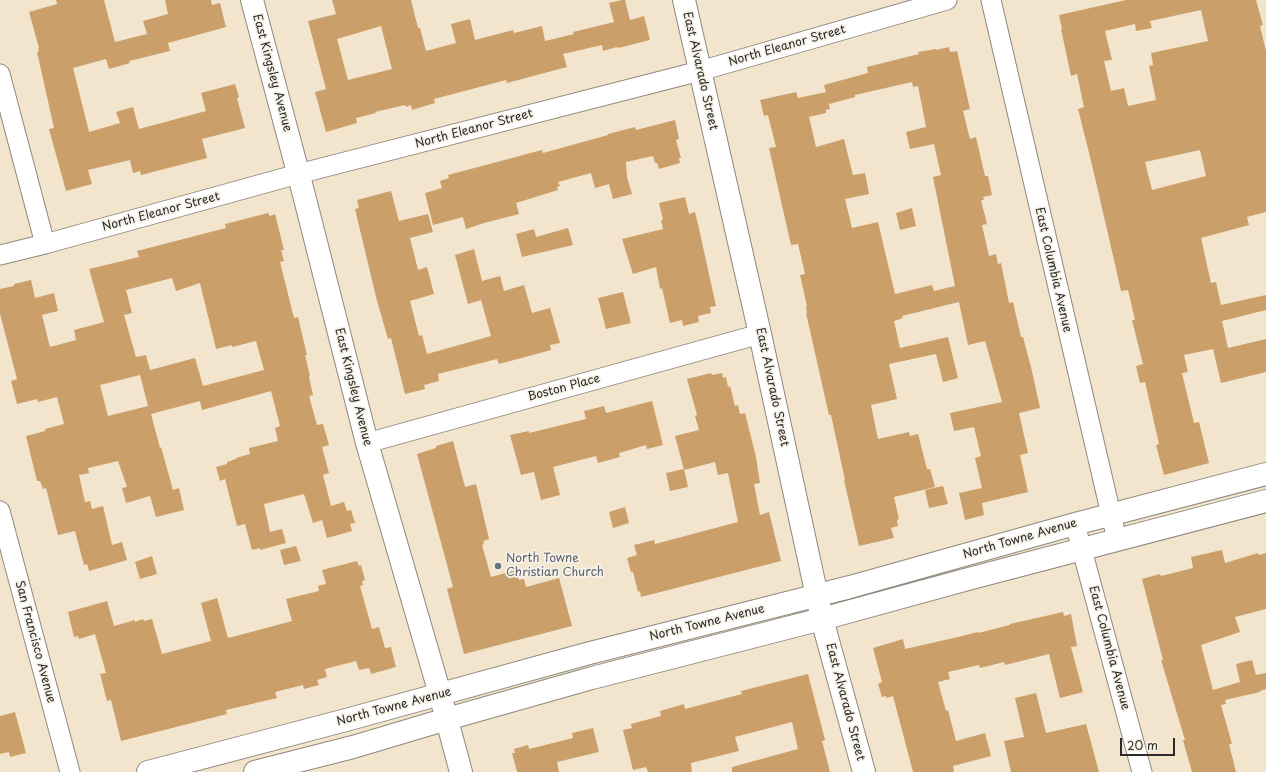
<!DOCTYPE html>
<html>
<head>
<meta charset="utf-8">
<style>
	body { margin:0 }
	#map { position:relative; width:1266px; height:772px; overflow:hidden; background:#f3e5cd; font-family:"Playpen Sans",sans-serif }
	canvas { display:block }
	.scale { position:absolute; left:1120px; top:738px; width:55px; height:18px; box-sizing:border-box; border:2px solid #2b2b2b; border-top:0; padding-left:5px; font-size:12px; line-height:14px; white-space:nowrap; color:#2b2b2b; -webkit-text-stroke:3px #f7f3e8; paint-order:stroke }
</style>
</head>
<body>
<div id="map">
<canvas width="1266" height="772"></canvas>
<div class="scale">20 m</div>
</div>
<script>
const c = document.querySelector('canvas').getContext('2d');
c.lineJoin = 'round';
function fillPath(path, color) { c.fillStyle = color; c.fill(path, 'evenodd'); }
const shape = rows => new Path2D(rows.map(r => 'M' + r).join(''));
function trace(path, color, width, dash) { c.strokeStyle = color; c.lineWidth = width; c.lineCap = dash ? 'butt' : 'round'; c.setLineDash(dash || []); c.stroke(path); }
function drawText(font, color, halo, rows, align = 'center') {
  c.font = font + ' "Playpen Sans",sans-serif'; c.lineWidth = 3.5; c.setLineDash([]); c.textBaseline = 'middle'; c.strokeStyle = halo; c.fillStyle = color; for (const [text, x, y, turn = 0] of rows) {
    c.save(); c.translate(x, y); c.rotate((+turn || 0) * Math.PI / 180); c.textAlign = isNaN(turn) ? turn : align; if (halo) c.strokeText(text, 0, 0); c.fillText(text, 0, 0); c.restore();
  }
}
fillPath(shape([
	[56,0,104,0,115,42,147,34,143,21,168,14,165,0,211,0,212,5,220,3,226,27,168,43,170,51,129,61,130,63,109,69,106,59,73,68,89,132,120,123,116,112,133,107,139,129,206,111,201,93,235,84,239,97,237,98,245,128,202,139,207,158,141,175,140,171,133,173,130,160,88,170,92,184,66,191,49,129,54,128,37,52,39,51,38,48,39,48,29,12,57,4],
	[332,0,411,0,418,28,420,28,426,51,456,43,451,24,470,19,475,40,513,30,514,33,542,26,545,41,574,34,573,32,614,22,609,3,622,0,625,0,630,20,644,16,650,40,618,48,617,47,603,51,602,45,563,54,567,67,507,83,506,80,434,99,435,103,412,110,411,105,406,107,405,105,375,112,376,113,356,118,357,123,326,132,315,92,326,89,308,21,336,14],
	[381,26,392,69,348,80,337,39],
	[1126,0,1256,0,1263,25,1260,26,1266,51,1266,212,1247,217,1249,225,1201,238,1211,283,1216,282,1221,305,1266,295,1266,310,1222,321,1228,348,1266,339,1266,372,1221,383,1213,349,1184,355,1188,372,1182,373,1194,423,1199,422,1209,463,1164,475,1156,445,1159,444,1145,382,1140,383,1136,366,1143,364,1132,320,1135,320,1128,290,1121,291,1117,273,1093,169,1078,109,1084,107,1077,74,1071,76,1061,29,1062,29,1059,15],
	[1201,10,1208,41,1151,53,1153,65,1149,66,1156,100,1128,106,1124,88,1111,91,1104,61,1112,60,1105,31,1135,24,1136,31,1152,28,1150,21],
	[1200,150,1206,176,1152,190,1145,162],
	[949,47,950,52,957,51,970,109,963,111,970,139,976,137,985,176,988,176,992,195,983,197,984,200,981,200,987,224,982,225,989,256,996,254,998,264,1001,263,1009,303,1013,302,1021,337,1023,337,1031,367,1040,408,1019,413,1028,453,1020,455,1028,492,982,503,984,515,965,520,959,493,982,488,975,458,981,456,974,427,954,431,950,413,1002,402,988,351,985,341,968,345,959,302,902,316,903,318,894,321,900,348,948,337,958,378,943,382,936,354,889,364,897,399,871,405,878,439,909,432,910,436,918,434,927,469,930,469,935,487,894,497,899,519,897,520,898,526,891,528,894,538,859,546,844,480,845,480,831,415,829,415,806,313,807,313,806,306,807,306,800,275,805,274,798,244,791,245,769,148,776,147,768,115,764,116,760,100,796,92,798,98,826,92,830,109,826,110,826,113,809,117,816,147,844,139,853,175,865,173,869,194,845,199,852,228,878,222,895,294,932,285,934,291,955,286,933,177,941,175,934,144,910,149,906,132,926,127,918,86,913,87,912,82,855,95,855,97,829,104,824,85,868,73,867,67,919,54,918,52,936,49,936,50],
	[675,120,679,139,676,140,681,158,679,158,680,163,659,169,657,163,655,163,653,156,626,162,627,177,632,194,613,199,609,184,595,188,591,173,558,182,560,186,557,187,558,190,516,203,519,214,484,223,466,229,463,217,433,225,425,193,442,188,440,181,449,178,448,175,542,150,543,153,608,135,608,134,635,127,636,130],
	[391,191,399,221,428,214,433,232,410,238,418,270,427,267,434,294,410,301,419,336,422,335,427,354,491,336,481,300,468,304,455,255,474,249,482,281,500,276,504,291,524,285,532,313,550,308,560,343,550,345,551,350,514,360,499,364,497,359,438,374,439,381,424,385,425,389,405,394,391,338,388,339,376,297,355,209,359,208,357,200],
	[685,197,689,214,695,212,698,224,716,306,710,307,711,313,698,316,699,322,683,326,682,320,670,323,662,288,660,289,656,267,633,274,622,239,663,229,661,220,663,220,659,203],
	[912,208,916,226,900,230,896,213],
	[268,213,270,216,275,214,284,250,281,250,284,261,280,262,294,318,298,317,307,355,305,355,310,376,309,377,313,395,309,396,317,425,323,424,329,445,322,447,329,473,323,475,331,506,344,502,347,511,351,510,355,523,350,524,352,531,327,538,322,520,313,523,304,494,264,504,270,532,282,529,286,543,260,550,260,548,252,550,245,524,237,526,225,479,220,481,216,467,227,464,227,462,236,459,236,458,250,454,249,448,278,441,275,428,280,426,271,391,202,410,200,401,151,414,160,448,161,447,173,490,179,488,184,510,156,517,150,496,126,503,122,488,127,487,118,461,88,468,89,473,79,475,85,502,90,501,92,509,103,506,112,545,122,542,127,560,89,571,87,564,84,565,75,531,58,535,46,488,43,489,40,481,37,481,26,436,45,431,45,429,64,424,57,397,38,402,37,399,17,404,11,381,17,379,0,314,0,289,14,286,14,284,31,280,35,298,54,293,58,311,42,315,50,347,76,340,74,330,104,322,89,269,139,257,137,251,226,228,225,224],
	[172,278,176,291,200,283,216,349,232,345,232,347,256,341,264,370,203,386,195,358,150,370,146,355,136,357,124,315,132,313,126,290],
	[140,375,148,406,108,416,100,385],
	[568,228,573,245,522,257,516,234,534,229,536,237],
	[623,292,631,323,606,329,598,298],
	[711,373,712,375,722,373,723,378,726,377,728,387,730,386,735,406,738,405,740,414,745,413,756,457,760,483,754,484,760,515,769,512,781,561,641,597,640,591,638,592,633,572,631,572,627,558,637,555,634,545,654,540,655,544,738,522,728,473,718,475,715,462,684,470,675,436,699,430,695,416,697,415,687,379],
	[652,401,663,445,647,449,646,445,619,453,620,457,598,463,596,456,553,467,560,495,541,500,534,472,521,475,510,435,529,431,529,433,586,419,584,411,604,406,606,413],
	[453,441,465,487,476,484,489,539,483,541,484,544,482,545,491,577,516,570,519,580,524,579,526,587,559,578,572,626,464,654,447,589,453,587,417,454,436,448,436,446],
	[684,469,688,487,670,491,666,473],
	[943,486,948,504,929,508,925,490],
	[625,507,629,523,613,528,609,512],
	[296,546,301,561,284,565,280,550],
	[1222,550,1225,563,1258,553,1259,555,1266,553,1266,609,1235,617,1240,632,1201,645,1213,690,1240,682,1236,664,1252,660,1256,675,1266,673,1266,689,1260,691,1260,692,1225,700,1226,704,1221,705,1232,744,1229,744,1236,772,1192,772,1183,740,1185,740,1161,660,1163,660,1142,579,1160,574,1161,576,1193,568,1191,557],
	[152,556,157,574,140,579,135,562],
	[357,561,359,566,361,565,365,580,362,581,363,585,360,586,372,629,379,627,385,648,391,647,396,667,371,674,369,668,359,670,356,661,325,669,327,677,317,680,319,685,304,689,303,685,275,692,277,698,226,710,227,714,121,741,111,700,107,701,100,674,106,673,95,634,79,639,78,636,74,637,68,612,107,601,114,626,135,620,135,622,143,619,144,621,152,619,162,654,211,641,201,603,217,598,228,638,255,631,292,621,286,599,319,591,318,586,326,584,322,570],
	[1063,612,1064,616,1071,614,1077,646,1071,647,1083,692,1060,698,1049,654,1005,665,1004,662,980,668,979,665,948,672,950,679,938,682,946,711,948,710,956,741,985,733,991,756,953,766,954,772,913,772,893,696,887,698,886,696,882,697,878,684,882,682,873,648,903,639,905,649,958,637,978,632,978,633,1010,625,1010,624],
	[808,674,825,740,822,741,830,772,732,772,732,767,798,749,792,722,735,737,739,751,691,763,692,772,648,772,646,767,633,770,623,730,632,728,631,724,661,716,660,711,684,704,685,709,742,694,741,691],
	[1036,693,1046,733,1086,724,1099,772,1011,772,1004,741,1024,737,1015,698],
	[15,712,26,753,10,757,9,752,0,754,0,716],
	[593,728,599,752,557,762,559,772,517,772,512,753,515,753,514,749,528,745,529,749,573,738,572,733]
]), '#cb9f69');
const minor = shape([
	[991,0,1117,540],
	[0,74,45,244],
	[0,255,45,244,298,174,700,71,947,0],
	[367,443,760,334],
	[0,511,70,772],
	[1075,524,1142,772]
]);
const tertiary = shape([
	[252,0,304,195,367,443,440,694,461,772],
	[684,0,760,334,822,619,864,772]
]);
const primary = shape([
	[148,772,346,720,586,654,850,587,1075,524,1266,474],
	[255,772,353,747,447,719,592,678,822,619,972,578,1266,501]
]);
trace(minor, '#8f887c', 21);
trace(tertiary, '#8f887c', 24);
trace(primary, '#8f887c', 24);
trace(minor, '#fff', 19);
trace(tertiary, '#fff', 22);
trace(primary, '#fff', 22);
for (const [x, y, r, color] of [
	[498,566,4,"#6b7280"]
]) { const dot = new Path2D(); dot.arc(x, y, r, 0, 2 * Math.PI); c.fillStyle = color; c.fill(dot); trace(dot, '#f7f3e8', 1.5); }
drawText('12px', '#2b2b2b', '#f7f3e8', [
	["North Eleanor Street",787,46,-16],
	["East Alvarado Street",700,71,77],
	["East Kingsley Avenue",272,73,75],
	["North Eleanor Street",474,129,-15],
	["North Eleanor Street",161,212,-15],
	["East Columbia Avenue",1053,270,77],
	["East Kingsley Avenue",353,387,76],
	["East Alvarado Street",772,387,78],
	["Boston Place",564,388,-15],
	["North Towne Avenue",1020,539,-16],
	["North Towne Avenue",707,623,-14],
	["San Francisco Avenue",35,642,75],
	["East Columbia Avenue",1109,648,75],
	["East Alvarado Street",845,702,75],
	["North Towne Avenue",394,707,-15]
]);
drawText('12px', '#5b616d', '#f7f3e8', [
	["North Towne",506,559],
	["Christian Church",506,573]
], 'left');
</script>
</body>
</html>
